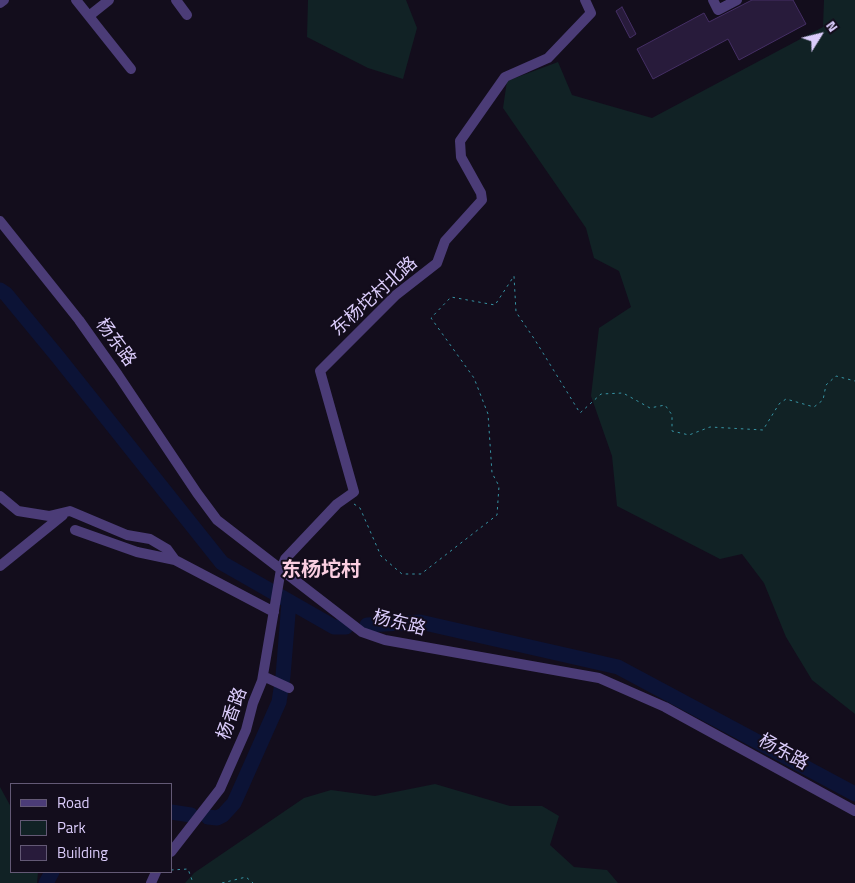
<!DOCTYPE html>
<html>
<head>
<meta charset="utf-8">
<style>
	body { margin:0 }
	#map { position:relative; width:855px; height:883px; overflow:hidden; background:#130d1c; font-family:"Titillium Web",sans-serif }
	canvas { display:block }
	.legend { position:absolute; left:10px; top:783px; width:162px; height:90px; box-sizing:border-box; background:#130d1c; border:1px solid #635975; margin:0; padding:6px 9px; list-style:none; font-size:15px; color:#dbccfb }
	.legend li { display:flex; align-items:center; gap:10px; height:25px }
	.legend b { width:25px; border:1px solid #635975 }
	.north { position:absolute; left:795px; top:10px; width:50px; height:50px; -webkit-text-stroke:4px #130d1c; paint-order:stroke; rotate:54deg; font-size:14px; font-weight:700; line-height:20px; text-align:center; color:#dbccfb }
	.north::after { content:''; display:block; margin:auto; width:18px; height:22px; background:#dbccfb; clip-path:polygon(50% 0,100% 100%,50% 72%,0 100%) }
</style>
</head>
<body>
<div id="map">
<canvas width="855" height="883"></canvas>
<ul class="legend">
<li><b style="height:6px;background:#4b3c77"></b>Road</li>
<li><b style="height:14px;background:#112225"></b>Park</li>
<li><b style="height:14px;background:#281b3b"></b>Building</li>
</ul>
<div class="north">N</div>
</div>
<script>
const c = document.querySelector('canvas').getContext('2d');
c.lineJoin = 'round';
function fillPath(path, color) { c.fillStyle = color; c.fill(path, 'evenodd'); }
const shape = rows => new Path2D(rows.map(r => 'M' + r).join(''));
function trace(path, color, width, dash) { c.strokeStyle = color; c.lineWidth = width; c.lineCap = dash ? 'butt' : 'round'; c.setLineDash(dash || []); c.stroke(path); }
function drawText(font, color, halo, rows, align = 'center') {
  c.font = font + ' "Titillium Web","Noto Sans SC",sans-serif'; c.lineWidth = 4; c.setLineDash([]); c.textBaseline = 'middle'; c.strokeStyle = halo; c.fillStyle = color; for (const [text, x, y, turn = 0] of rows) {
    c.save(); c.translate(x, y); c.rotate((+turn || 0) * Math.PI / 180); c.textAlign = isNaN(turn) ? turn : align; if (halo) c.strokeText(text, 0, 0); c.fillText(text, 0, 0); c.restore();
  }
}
fillPath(shape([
	[308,0,406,0,417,28,403,79,368,68,307,37],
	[824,0,855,0,855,714,812,680,786,637,764,583,742,554,720,559,617,506,612,456,591,396,599,328,631,307,619,271,594,258,586,228,503,108,507,81,558,62,572,95,652,118,823,27],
	[435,784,510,806,542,806,559,816,550,845,574,867,607,870,618,883,185,883,194,873,304,798,331,790,375,796],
	[0,787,11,807,11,872,38,872,37,883,0,883]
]), '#112225');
trace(shape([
	[0,290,6,294,58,357,222,563,334,627,346,627],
	[367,625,420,622,618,667,855,794],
	[171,812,191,815],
	[208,817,217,818,223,815,234,803,279,702,283,676,289,602],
	[46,883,52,872]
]), '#0c1336', 15);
const building = shape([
	[752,0,793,0,806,24,739,60,728,39,653,79,637,49,704,13,709,22,752,0],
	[622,7,636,34,630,38,616,11,622,7]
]);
fillPath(building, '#281b3b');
trace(building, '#452f65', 1);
trace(shape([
	[354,504,360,508,381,556,402,574,421,574,497,515,499,486,492,473,488,414,474,378,431,318,451,297,495,305,514,276,516,312,535,340,580,413,601,394,623,393,650,408,665,405,672,415,672,431,689,435,710,427,763,430,779,404,786,399,814,407,823,400,826,385,836,376,855,381],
	[171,870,188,869,192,880,190,883],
	[222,883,246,877,253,883]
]), '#3794a4', 1, [2.5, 4]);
trace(shape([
	[76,0,131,69],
	[176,0,187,15],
	[713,0,718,10,737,0],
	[0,3,4,0],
	[89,16,109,0],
	[0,221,79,320,118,375,197,493,217,520,362,632,385,640,599,678,665,707,855,811],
	[0,496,18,511,49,516,70,511,127,535,150,539,167,549,175,560],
	[75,530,137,552,175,560,274,612],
	[0,566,63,515],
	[263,676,289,688],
	[171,852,220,789,246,730,253,703,262,681,281,569,285,559,337,504,354,492,320,371,396,295,437,263,445,241,482,200,481,193,461,157,460,141,505,77,548,58,591,13,585,0],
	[151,883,156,872]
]), '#4b3c77', 10);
drawText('18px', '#dbccfb', '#130d1c', [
	["东杨坨村北路",375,297,-42],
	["杨东路",115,343,54],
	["杨东路",399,624,14],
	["杨香路",233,714,-70],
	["杨东路",783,753,29]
]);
drawText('bold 20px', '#fbcee1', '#130d1c', [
	["东杨坨村",321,571]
]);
</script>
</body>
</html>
